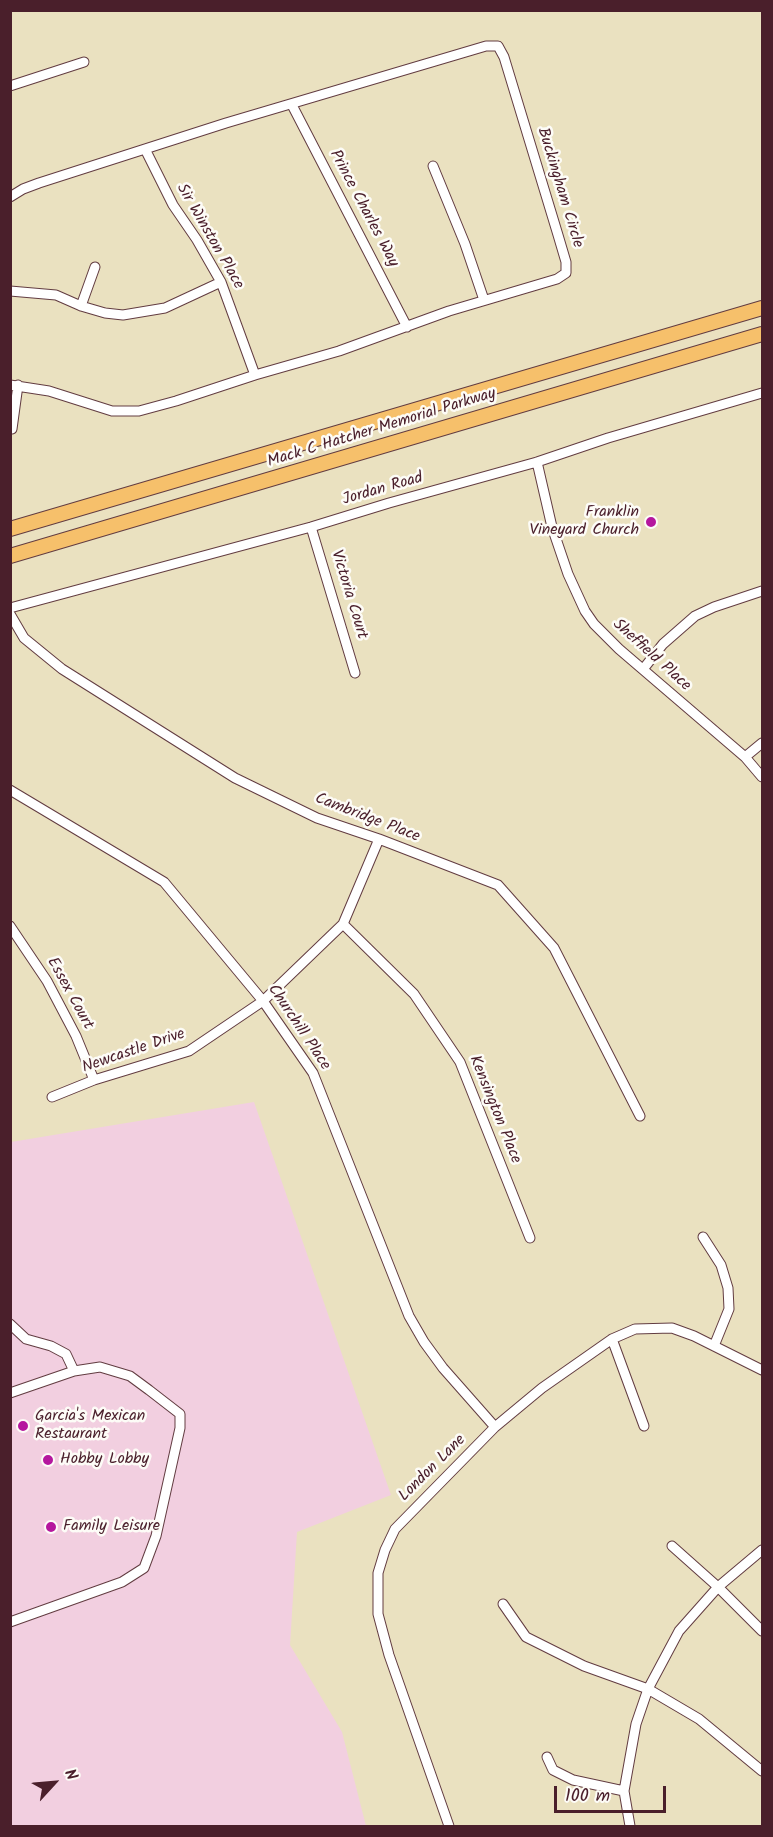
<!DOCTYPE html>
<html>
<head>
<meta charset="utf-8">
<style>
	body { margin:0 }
	#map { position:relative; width:773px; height:1837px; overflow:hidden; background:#eae1c0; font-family:Kalam,sans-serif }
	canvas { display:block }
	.frame { position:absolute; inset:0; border:12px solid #4a1f2b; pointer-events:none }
	.north { position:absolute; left:24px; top:1753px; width:60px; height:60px; -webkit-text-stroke:4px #fdfcf7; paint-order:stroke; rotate:64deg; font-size:16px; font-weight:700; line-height:24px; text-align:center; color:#4a1f2b }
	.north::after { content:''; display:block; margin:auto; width:21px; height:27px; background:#4a1f2b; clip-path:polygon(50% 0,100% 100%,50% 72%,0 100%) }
	.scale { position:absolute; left:554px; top:1786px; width:112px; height:27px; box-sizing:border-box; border:3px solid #4a1f2b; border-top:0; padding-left:8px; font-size:18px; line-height:21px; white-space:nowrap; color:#4a1f2b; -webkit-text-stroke:4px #fdfcf7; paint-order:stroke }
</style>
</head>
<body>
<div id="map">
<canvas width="773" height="1837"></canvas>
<div class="frame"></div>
<div class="north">N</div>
<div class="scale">100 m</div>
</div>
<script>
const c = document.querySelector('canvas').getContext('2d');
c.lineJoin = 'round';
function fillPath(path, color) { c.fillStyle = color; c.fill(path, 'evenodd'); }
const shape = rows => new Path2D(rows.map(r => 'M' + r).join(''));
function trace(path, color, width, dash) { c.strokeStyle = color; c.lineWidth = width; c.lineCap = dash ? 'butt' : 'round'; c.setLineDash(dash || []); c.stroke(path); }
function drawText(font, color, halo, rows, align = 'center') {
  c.font = font + ' Kalam,sans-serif'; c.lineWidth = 5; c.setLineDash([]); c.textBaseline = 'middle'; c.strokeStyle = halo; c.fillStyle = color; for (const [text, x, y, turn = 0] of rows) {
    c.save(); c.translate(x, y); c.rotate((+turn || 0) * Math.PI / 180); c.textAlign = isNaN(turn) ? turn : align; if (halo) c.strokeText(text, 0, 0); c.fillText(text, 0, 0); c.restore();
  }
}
fillPath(shape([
	[254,1102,391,1495,297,1532,290,1645,342,1732,366,1826,11,1826,11,1142]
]), '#f2cfe0');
const minor = shape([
	[10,86,84,62],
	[292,105,407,327],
	[145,149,173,205,197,240,221,282,255,375],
	[433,166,465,244,484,300],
	[10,197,23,189,39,183,226,123,486,46,498,46,504,57,558,235,566,262,566,273,557,279,449,311,339,351,255,375,176,401,139,411,112,411,49,391,10,385],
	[10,291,56,295,81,306,105,313,123,315,165,308,221,282],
	[81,306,95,267],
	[12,429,18,385],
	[537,462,552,527,568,574,585,611,594,624,619,649,745,757,762,777],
	[311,527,355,673],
	[10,608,311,527,389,503,537,462,608,438,762,393],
	[10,614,24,638,62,669,235,778,317,818,379,839,498,885,554,948,640,1116],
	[644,668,663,644,695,616,714,607,762,591],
	[745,757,762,743],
	[10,790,164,882,263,1001,313,1073,409,1316,424,1342,443,1368,495,1427],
	[343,924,414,994,460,1062,530,1238],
	[10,926,47,981,76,1036,94,1080],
	[52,1097,94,1080,189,1051,263,1001,343,924,379,839],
	[703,1237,721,1265,728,1288,729,1309,714,1346],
	[10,1324,26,1339,51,1346,66,1354,74,1371],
	[612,1339,644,1426],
	[10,1393,74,1371,100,1367,130,1376,149,1390,180,1414,180,1428,156,1536,144,1568,122,1582,10,1622],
	[672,1546,718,1587,762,1631],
	[503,1604,526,1637,584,1666,648,1689,699,1719,762,1771],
	[547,1757,553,1770,573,1780,624,1791],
	[449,1826,389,1655,378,1614,378,1573,385,1550,395,1529,495,1427,542,1388,612,1339,635,1329,672,1328,694,1336,762,1370],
	[630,1826,624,1791,636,1724,648,1689,679,1631,718,1587,762,1550]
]);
const highway = shape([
	[10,529,762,308],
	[10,556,762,334]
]);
trace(minor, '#623c41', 11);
trace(highway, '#623c41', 16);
trace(minor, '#fff', 9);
trace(highway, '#f6c06b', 14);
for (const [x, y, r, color] of [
	[651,522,6,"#b5179e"],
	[23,1426,6,"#b5179e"],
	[48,1460,6,"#b5179e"],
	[51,1527,6,"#b5179e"]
]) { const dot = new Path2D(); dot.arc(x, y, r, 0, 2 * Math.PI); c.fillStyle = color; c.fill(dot); trace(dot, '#fdfcf7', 2); }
drawText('16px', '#4a1f2b', '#fdfcf7', [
	["Buckingham Circle",559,188,73],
	["Prince Charles Way",363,209,62],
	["Sir Winston Place",209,237,60],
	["Mack C Hatcher Memorial Parkway",382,429,-17],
	["Jordan Road",383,490,-16],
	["Victoria Court",348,595,73],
	["Sheffield Place",651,656,42],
	["Cambridge Place",367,819,21],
	["Essex Court",69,994,61],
	["Churchill Place",298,1028,56],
	["Newcastle Drive",134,1052,-19],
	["Kensington Place",494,1110,68],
	["London Lane",433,1469,-45]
]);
drawText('16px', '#4a1f2b', '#fdfcf7', [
	["Franklin",639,513,"right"],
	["Vineyard Church",639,531,"right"],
	["Garcia's Mexican",35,1417],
	["Restaurant",35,1435],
	["Hobby Lobby",60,1460],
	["Family Leisure",63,1527]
], 'left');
</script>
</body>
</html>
